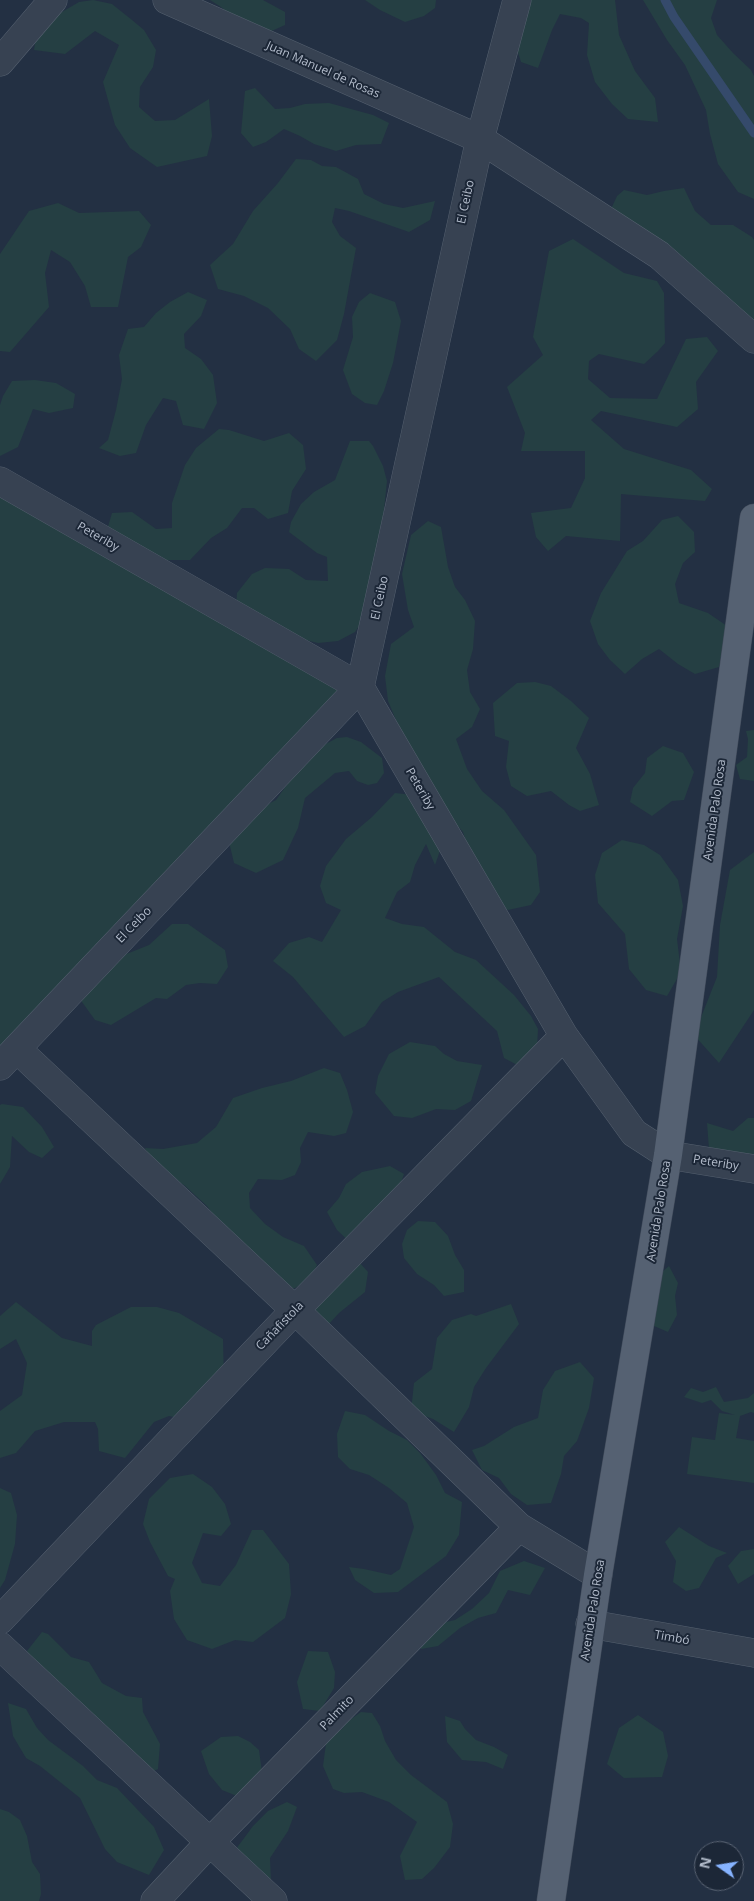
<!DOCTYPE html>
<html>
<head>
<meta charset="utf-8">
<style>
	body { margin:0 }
	#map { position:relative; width:754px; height:1901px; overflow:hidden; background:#233043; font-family:"Open Sans",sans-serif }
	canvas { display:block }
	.north { position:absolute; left:694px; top:1841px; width:50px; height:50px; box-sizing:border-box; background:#1c2737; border:1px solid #596373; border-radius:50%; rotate:283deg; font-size:14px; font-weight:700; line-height:20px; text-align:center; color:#b4bdcc }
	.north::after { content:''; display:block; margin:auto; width:18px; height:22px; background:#86b3ff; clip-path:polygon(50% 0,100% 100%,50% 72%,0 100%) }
</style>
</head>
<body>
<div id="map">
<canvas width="754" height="1901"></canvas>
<div class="north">N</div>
</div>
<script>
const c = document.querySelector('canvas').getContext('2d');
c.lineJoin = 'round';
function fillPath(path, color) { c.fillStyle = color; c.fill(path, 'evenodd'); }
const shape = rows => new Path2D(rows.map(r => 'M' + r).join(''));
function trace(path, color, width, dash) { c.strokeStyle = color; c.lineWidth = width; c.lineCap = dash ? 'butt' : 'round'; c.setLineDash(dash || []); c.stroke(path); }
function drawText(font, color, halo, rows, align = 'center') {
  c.font = font + ' "Open Sans",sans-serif'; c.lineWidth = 4; c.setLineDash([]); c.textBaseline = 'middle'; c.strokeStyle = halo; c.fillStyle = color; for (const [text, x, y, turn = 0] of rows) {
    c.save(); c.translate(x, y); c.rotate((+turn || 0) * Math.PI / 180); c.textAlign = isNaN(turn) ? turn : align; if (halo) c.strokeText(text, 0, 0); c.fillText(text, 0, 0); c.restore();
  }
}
fillPath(shape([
	[93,0,112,4,132,20,144,30,156,50,153,67,140,87,139,107,155,121,175,120,209,99,212,136,207,156,157,167,130,148,115,125,103,82,119,45,95,31,65,54,34,50,38,26,79,2],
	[210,0,263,0,285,12,285,25,265,34,240,24,221,7],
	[365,0,436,0,435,8,424,16,405,22,380,10],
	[525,0,615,0,619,35,635,71,655,98,658,122,628,119,612,104,595,82,587,55,589,23,581,18,560,14,552,30,538,68,521,62,513,36],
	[643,0,717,0,711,18,717,35,733,53,751,70,754,76,754,199,738,192,718,164,710,134,706,110,685,65,667,40],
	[255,88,275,109,290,108,305,104,329,103,373,115,389,123,381,144,356,145,336,151,314,144,300,136,284,129,266,142,253,147,241,133,245,91],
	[296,159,311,160,322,166,336,167,358,179,364,194,384,204,403,208,435,201,430,220,409,232,349,211,335,208,332,222,340,236,356,248,344,314,337,340,316,361,299,349,290,329,268,308,244,296,218,289,210,265,233,244,253,211,278,183],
	[684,188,695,211,711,225,733,225,752,237,754,240,754,341,611,209,617,196,624,190,647,195,664,191],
	[58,203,79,213,139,211,151,225,141,247,128,257,118,307,91,307,85,286,70,262,51,250,45,273,49,307,10,352,0,351,0,254,29,211],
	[573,239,624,273,657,281,664,293,665,343,658,351,644,364,599,354,589,361,588,379,610,398,657,399,686,339,707,337,718,351,696,382,698,409,677,427,601,411,591,420,624,449,691,470,712,489,705,501,621,494,620,541,566,536,548,551,536,537,531,513,571,508,585,478,585,451,521,451,525,433,507,387,543,355,533,337,549,251],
	[188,292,207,300,201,316,184,334,185,348,201,359,213,375,217,403,204,429,183,425,176,401,163,398,146,425,136,453,120,456,99,448,108,440,116,410,122,379,119,355,128,329,144,327,156,313,170,302],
	[370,293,395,302,401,321,393,363,384,391,377,405,365,403,352,394,343,370,353,337,352,317,359,302],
	[35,380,56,383,75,394,73,408,49,413,33,409,18,447,0,456,0,405,3,396,12,381],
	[219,429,229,430,264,441,289,433,303,445,306,469,292,491,288,513,268,519,254,508,242,508,227,528,211,538,190,560,170,560,147,565,236,608,237,593,252,574,265,568,289,569,306,580,328,581,327,557,317,553,289,532,291,522,301,504,314,492,335,480,350,441,369,441,373,446,383,466,387,481,381,538,369,611,355,632,338,641,318,643,276,633,360,687,124,955,149,945,172,924,188,924,225,950,228,967,217,984,200,983,186,985,167,999,156,998,111,1025,95,1020,82,1002,77,985,0,1066,0,481,104,540,112,513,132,512,156,529,172,528,172,503,185,465,196,448],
	[678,516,694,532,695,552,683,563,675,584,679,603,708,613,727,626,719,667,695,674,678,664,659,649,642,659,625,674,610,660,598,644,590,621,601,593,627,551,643,541,662,520],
	[428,521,441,527,448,567,455,587,465,600,475,621,473,649,467,670,470,692,480,709,472,727,456,739,467,769,482,791,504,810,536,855,540,892,531,905,508,910,484,898,463,832,425,789,388,701,385,676,391,644,414,627,408,610,402,574,411,535],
	[535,682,551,686,571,701,589,718,576,748,590,774,599,805,580,811,569,805,551,791,527,796,511,786,506,767,509,741,495,736,493,703,517,683],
	[754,730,754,781,740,779,736,765,747,757,748,739,746,731],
	[347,737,361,742,382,758,384,773,377,783,368,785,357,781,349,771,335,773,305,798,298,828,283,860,256,873,234,863,229,842,249,814,276,800,298,769,320,747,337,738],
	[663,746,683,753,694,772,684,800,672,801,652,816,630,802,633,788,645,773,647,758],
	[395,793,413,795,442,845,435,865,426,844,415,865,410,882,397,892,385,918,402,924,424,927,455,952,476,960,514,995,531,1016,538,1029,537,1048,527,1070,504,1058,497,1031,439,977,398,992,382,1002,365,1026,344,1037,293,977,273,961,289,943,309,937,322,942,341,910,326,903,320,886,326,866,346,839,372,817],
	[622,840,644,845,660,855,678,880,683,906,677,939,681,972,667,996,646,990,629,969,625,934,598,903,595,875,602,853],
	[754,852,754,1010,719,1063,694,1035,717,977,720,925,730,870],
	[410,1042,435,1046,444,1054,457,1061,482,1065,471,1101,455,1110,436,1109,412,1118,394,1116,375,1093,378,1076,389,1054],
	[324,1068,340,1073,347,1090,353,1112,346,1133,334,1136,308,1132,300,1148,301,1162,295,1175,282,1180,258,1179,249,1193,250,1208,265,1224,283,1237,304,1246,317,1265,311,1278,295,1288,282,1291,219,1223,207,1206,184,1185,157,1170,145,1148,163,1149,197,1143,216,1127,233,1098,262,1088,291,1081],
	[2,1104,23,1107,42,1127,54,1147,42,1158,29,1152,12,1136,10,1167,0,1184,0,1105],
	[748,1118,754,1118,754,1164,710,1162,707,1123,733,1131],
	[390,1166,404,1174,388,1220,354,1246,337,1230,327,1212,339,1198,346,1184,362,1172],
	[418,1221,435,1222,448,1236,455,1255,464,1270,464,1292,444,1296,434,1285,417,1274,404,1258,402,1244,407,1230],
	[349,1262,360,1263,368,1272,365,1292,339,1313,328,1325,318,1319,314,1299],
	[669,1266,678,1283,675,1296,677,1315,668,1332,647,1323,656,1277],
	[16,1302,62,1338,92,1346,92,1331,96,1325,131,1307,157,1307,179,1313,223,1339,224,1382,193,1421,169,1416,154,1422,125,1458,99,1451,98,1429,95,1422,64,1422,35,1431,16,1453,0,1458,0,1411,22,1395,27,1363,16,1339,0,1349,0,1316],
	[511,1304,519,1324,486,1368,474,1387,469,1407,454,1432,433,1419,411,1411,414,1383,432,1369,437,1338,452,1320,471,1314,476,1316],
	[580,1362,594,1378,589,1408,577,1441,564,1456,561,1474,551,1503,527,1505,511,1494,499,1478,482,1470,472,1450,484,1446,514,1427,538,1418,543,1390,555,1371],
	[716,1387,724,1402,748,1398,754,1393,754,1413,751,1412,740,1416,736,1438,754,1441,754,1483,687,1474,692,1437,715,1440,719,1413,735,1415,722,1411,711,1400,702,1403,684,1397,691,1388,703,1392],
	[345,1411,365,1415,389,1431,407,1440,420,1453,436,1475,445,1493,462,1502,459,1535,446,1556,398,1592,374,1593,355,1580,349,1567,364,1569,391,1575,400,1569,414,1527,407,1503,389,1488,369,1475,350,1469,338,1457,337,1434],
	[193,1474,212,1487,225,1504,231,1524,221,1536,203,1533,192,1563,202,1583,220,1586,236,1565,252,1530,263,1530,289,1564,291,1594,285,1618,253,1642,235,1640,212,1649,187,1640,174,1619,170,1591,175,1579,168,1576,150,1542,143,1524,149,1499,170,1478],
	[0,1488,11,1493,17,1515,15,1544,5,1580,0,1588],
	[679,1527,709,1546,727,1553,716,1558,699,1588,686,1591,673,1582,676,1561,665,1542],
	[754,1549,754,1574,738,1584,728,1566,741,1551],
	[524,1561,545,1568,530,1595,508,1590,496,1613,478,1618,460,1628,438,1646,421,1649,421,1634,432,1625,455,1620,472,1609,489,1593,500,1571],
	[42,1632,48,1634,71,1657,89,1662,102,1683,126,1696,142,1698,143,1712,160,1744,158,1769,149,1773,36,1675,27,1651],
	[308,1651,328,1652,335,1672,334,1688,320,1711,303,1709,297,1682],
	[8,1703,26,1709,37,1728,48,1740,83,1766,97,1780,117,1788,154,1827,164,1850,149,1875,117,1862,105,1849,80,1798,40,1766,26,1758,13,1736],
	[361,1712,372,1713,380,1726,385,1741,396,1760,411,1775,447,1802,453,1824,450,1847,434,1868,422,1879,405,1880,400,1856,417,1822,389,1802,362,1792,344,1793,333,1789,323,1766,327,1736,342,1729,347,1722],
	[638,1715,663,1732,668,1756,662,1777,624,1778,607,1764,619,1728],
	[445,1716,460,1721,465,1729,476,1740,494,1747,508,1755,503,1769,486,1762,462,1760,447,1742],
	[238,1736,250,1742,259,1750,262,1772,242,1798,222,1790,209,1774,201,1751,221,1737],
	[287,1802,297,1807,288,1831,270,1858,271,1881,244,1893,233,1869,236,1849,253,1826,268,1811],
	[0,1809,9,1812,20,1820,27,1836,32,1862,40,1874,41,1894,39,1901,0,1901]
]), '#253f43');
trace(shape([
	[665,0,674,17,754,133]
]), '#354a6b', 9);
const minor = shape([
	[167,0,480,139,659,255,754,339],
	[0,62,53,0],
	[0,481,360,687,564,1036,634,1133,668,1155,754,1169],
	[17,1049,295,1310,519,1527,598,1575],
	[0,1066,360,687,480,139,517,0],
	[0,1620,295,1310,564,1036],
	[590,1624,754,1653],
	[0,1646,273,1901],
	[155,1901,209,1843,519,1527]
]);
const major = shape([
	[551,1901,598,1575,668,1155,754,518]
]);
trace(minor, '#55606f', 29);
trace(major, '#414b5b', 29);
trace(minor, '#374252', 28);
trace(major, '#556172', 28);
drawText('12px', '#b4bdcc', '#1c2737', [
	["Juan Manuel de Rosas",323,70,24],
	["El Ceibo",466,202,-78],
	["Peteriby",98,537,30],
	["El Ceibo",380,598,-78],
	["Peteriby",420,789,60],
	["Avenida Palo Rosa",715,810,-82],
	["El Ceibo",134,925,-46],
	["Peteriby",716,1163,9],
	["Avenida Palo Rosa",659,1211,-81],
	["Cañafistola",280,1326,-46],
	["Avenida Palo Rosa",593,1610,-81],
	["Timbó",672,1638,10],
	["Palmito",337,1713,-46]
]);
</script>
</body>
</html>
